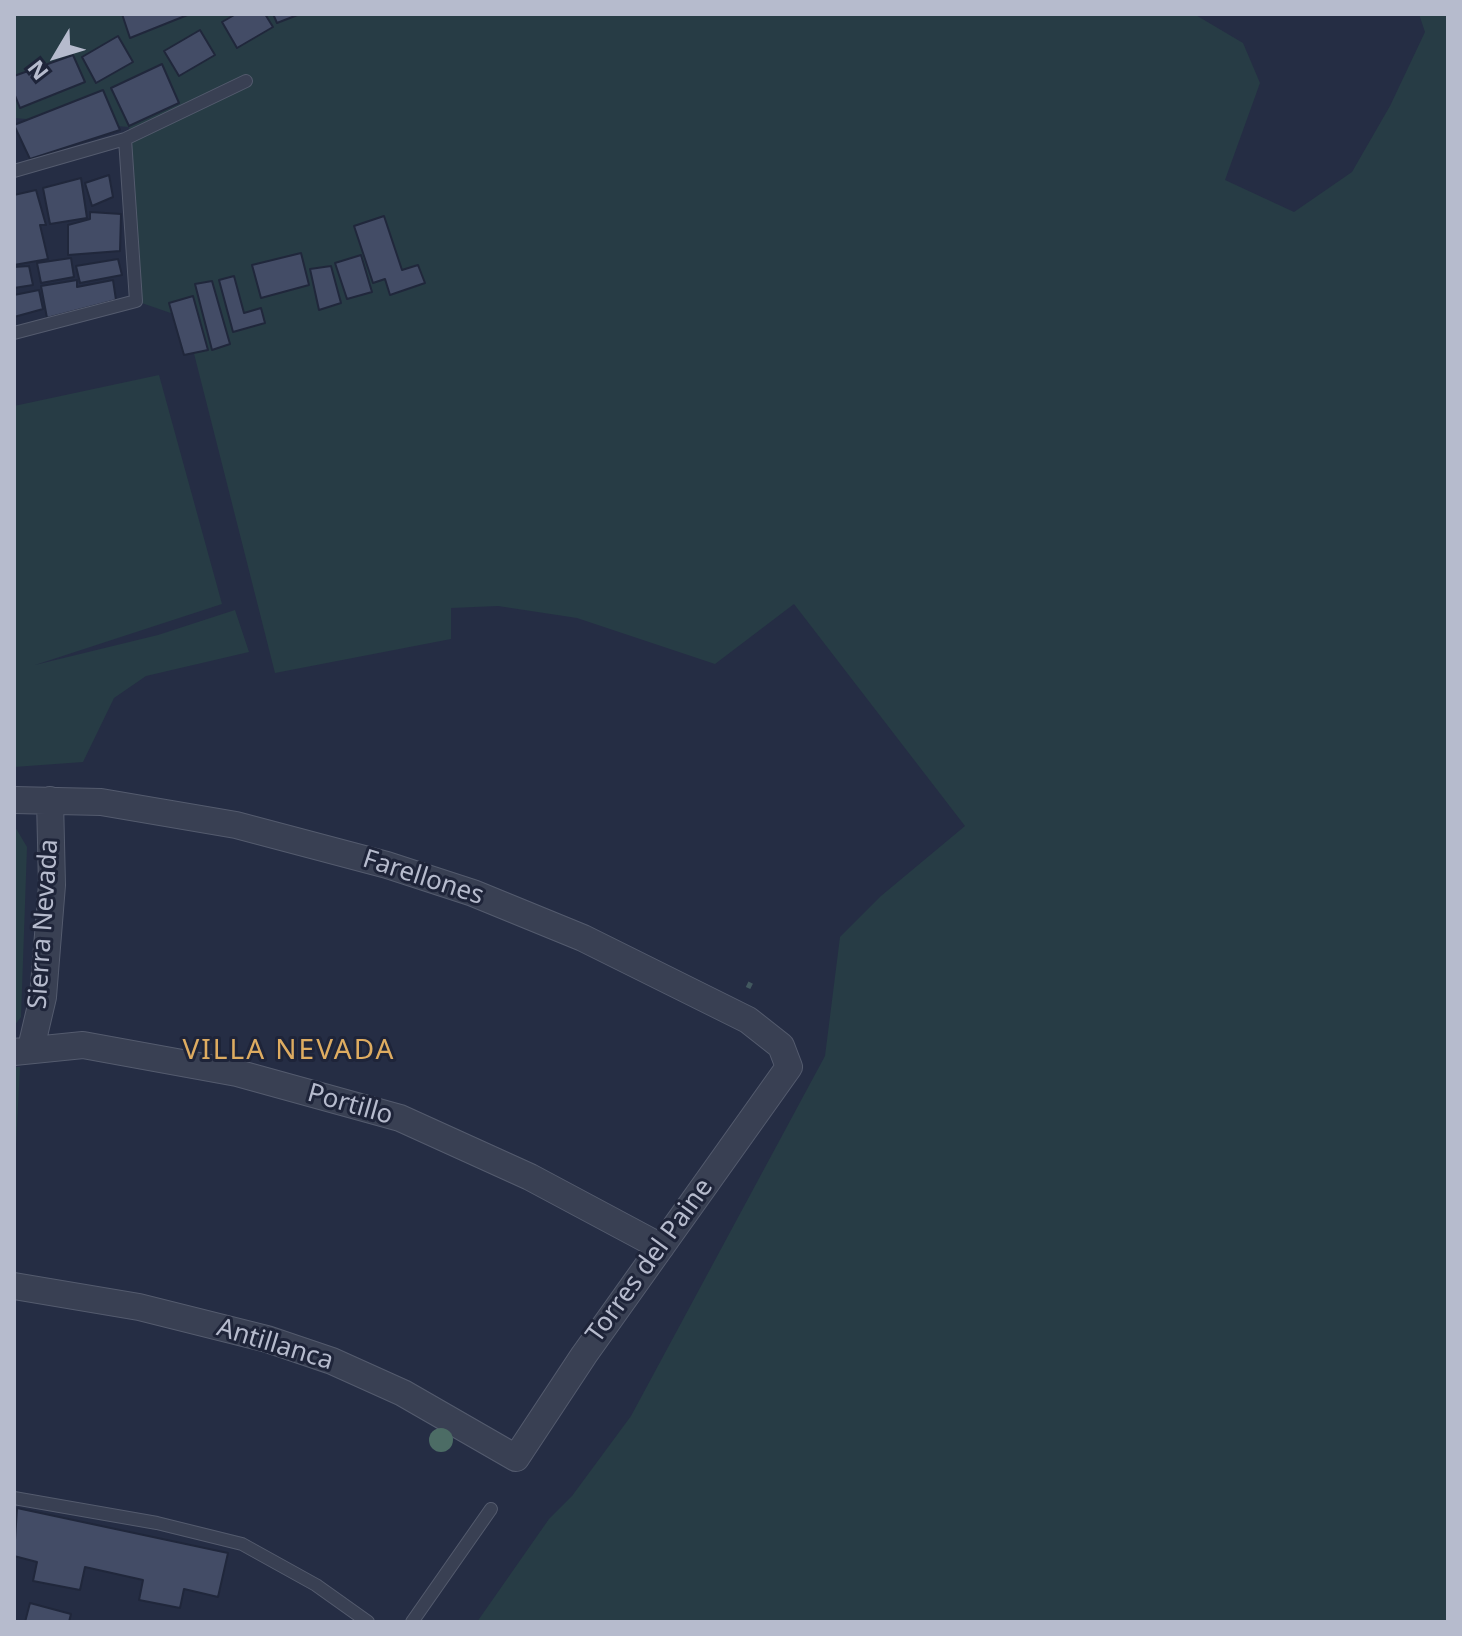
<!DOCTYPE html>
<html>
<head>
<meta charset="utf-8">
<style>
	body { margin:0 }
	#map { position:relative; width:1462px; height:1636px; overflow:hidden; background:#252d44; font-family:"Noto Sans",sans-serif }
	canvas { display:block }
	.frame { position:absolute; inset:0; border:16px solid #b6bbcd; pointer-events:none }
	.north { position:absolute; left:16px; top:16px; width:80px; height:80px; -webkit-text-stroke:6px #1e2439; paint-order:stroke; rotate:232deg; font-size:22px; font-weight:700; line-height:32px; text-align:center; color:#b6bbcd }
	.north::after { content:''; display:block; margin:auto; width:28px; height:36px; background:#b6bbcd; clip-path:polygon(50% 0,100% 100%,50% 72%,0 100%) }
</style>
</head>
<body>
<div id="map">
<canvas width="1462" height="1636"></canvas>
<div class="frame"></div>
<div class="north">N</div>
</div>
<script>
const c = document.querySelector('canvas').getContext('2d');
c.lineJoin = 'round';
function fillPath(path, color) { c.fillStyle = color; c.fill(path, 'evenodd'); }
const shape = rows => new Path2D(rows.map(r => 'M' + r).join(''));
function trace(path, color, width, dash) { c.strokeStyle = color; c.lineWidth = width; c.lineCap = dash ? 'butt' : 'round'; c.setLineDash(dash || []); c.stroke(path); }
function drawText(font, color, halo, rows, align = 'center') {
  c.font = font + ' "Noto Sans",sans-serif'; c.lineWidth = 6; c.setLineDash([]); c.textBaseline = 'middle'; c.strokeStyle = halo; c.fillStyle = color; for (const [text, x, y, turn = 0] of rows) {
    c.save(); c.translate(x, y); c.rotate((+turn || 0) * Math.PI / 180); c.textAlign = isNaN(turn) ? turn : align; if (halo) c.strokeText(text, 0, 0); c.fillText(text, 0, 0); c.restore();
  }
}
fillPath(shape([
	[14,14,1194,14,1243,43,1260,83,1225,180,1294,212,1352,172,1390,106,1425,32,1419,14,1448,14,1448,1622,477,1622,549,1519,572,1496,631,1416,825,1056,840,937,881,896,965,826,794,604,715,664,577,618,498,606,451,608,451,639,275,673,185,318,136,301,129,127,14,118],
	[159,375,222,604,35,665,158,635,235,610,249,652,146,676,114,698,83,762,14,767,14,406],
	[14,825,27,847,21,1017,14,1026],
	[14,1067,20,1067,14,1184]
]), '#273c45');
const building = shape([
	[122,14,190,14,130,38,122,14],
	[236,14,265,14,273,27,237,48,222,22,236,14],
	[273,14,300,14,277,23,273,14],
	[200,30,215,55,179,76,164,51,200,30],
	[118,36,133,62,96,83,82,57,118,36],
	[73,55,85,82,20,108,14,93,14,76,73,55],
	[162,64,179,103,129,126,111,88,162,64],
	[103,90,120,130,30,159,14,125,103,90],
	[109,175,113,197,92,206,85,183,109,175],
	[81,178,87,218,50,224,43,188,81,178],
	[36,190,46,225,40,225,48,259,14,265,14,195,36,190],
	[90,212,121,214,120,251,68,255,68,225,90,219,90,212],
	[384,216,402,270,418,265,425,283,390,295,385,279,373,283,354,226,384,216],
	[301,253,309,285,261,298,252,265,301,253],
	[361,255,372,292,347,299,335,263,361,255],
	[71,258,74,277,41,283,37,263,71,258],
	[118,259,122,275,80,283,76,266,118,259],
	[29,266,33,285,14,288,14,267,29,266],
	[331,266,341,303,319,310,310,269,331,266],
	[234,276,244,313,261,308,265,323,233,332,219,280,234,276],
	[77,280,77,287,113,280,116,300,47,318,41,286,77,280],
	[212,281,230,344,212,350,195,284,212,281],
	[39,290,43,309,14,317,14,295,39,290],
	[193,296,208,350,184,355,169,303,193,296],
	[17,1508,228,1553,218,1597,184,1589,180,1608,139,1600,143,1580,85,1567,80,1590,33,1581,37,1562,14,1556,17,1508],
	[30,1603,71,1614,69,1622,25,1622,30,1603]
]);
fillPath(building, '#434c66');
trace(building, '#20273b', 2);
const lane = shape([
	[14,171,125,139,246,81],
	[14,333,136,301,125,139],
	[14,1498,157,1523,242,1544,316,1585,368,1622],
	[412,1622,491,1509]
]);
const street = shape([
	[14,800,101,802,236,825,387,865,473,893,583,938,748,1020,781,1046,789,1067,584,1355,516,1458,403,1393,332,1361,267,1339,139,1307,14,1286],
	[31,1048,43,997,52,885,50,800],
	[14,1052,83,1045,237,1073,400,1118,530,1177,661,1247]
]);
trace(lane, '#545b6e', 14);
trace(street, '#545b6e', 28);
trace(shape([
	[748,988,753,978]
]), '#42585f', 5, [6, 6]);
trace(lane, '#394053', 12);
trace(street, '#394053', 26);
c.fillStyle = '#4c6c65';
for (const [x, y] of [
	[441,1440]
]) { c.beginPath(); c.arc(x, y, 12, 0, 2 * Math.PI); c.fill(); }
drawText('26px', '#b6bbcd', '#1e2439', [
	["Farellones",423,878,18],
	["Sierra Nevada",44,924,-86],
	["Portillo",350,1105,16],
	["Torres del Paine",650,1261,-54],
	["Antillanca",275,1345,17]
]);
c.letterSpacing = '2px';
drawText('28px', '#deac61', '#1e2439', [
	["VILLA NEVADA",289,1051]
]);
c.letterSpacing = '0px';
</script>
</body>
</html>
